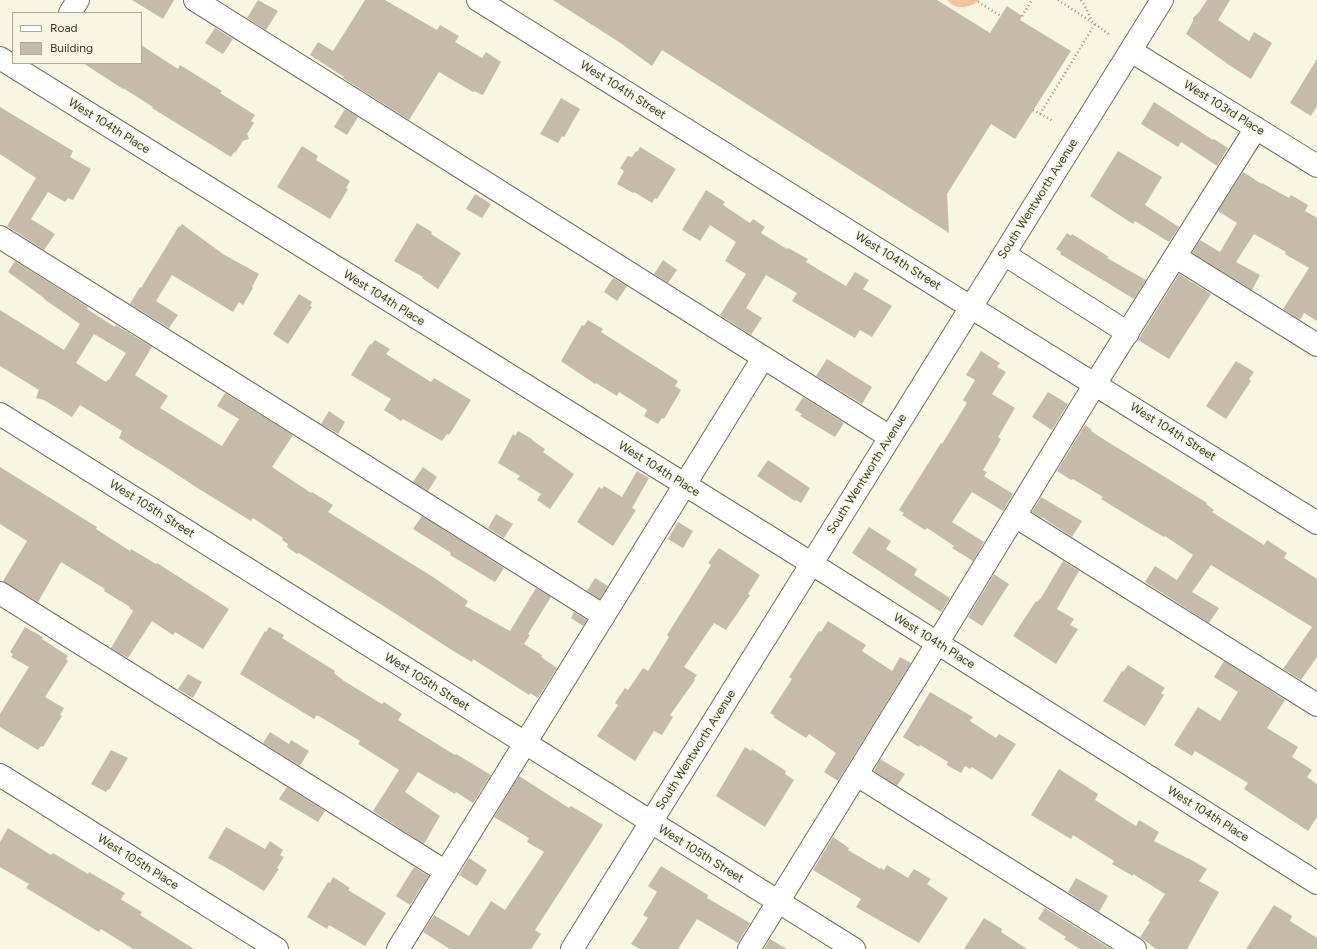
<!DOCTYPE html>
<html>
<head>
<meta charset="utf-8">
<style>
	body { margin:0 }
	#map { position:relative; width:1317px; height:949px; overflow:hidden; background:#f7f6e1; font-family:Figtree,sans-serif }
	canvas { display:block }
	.legend { position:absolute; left:12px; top:12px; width:130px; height:52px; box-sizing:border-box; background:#f7f6e1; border:1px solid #abaa9a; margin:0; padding:5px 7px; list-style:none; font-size:12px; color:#393830 }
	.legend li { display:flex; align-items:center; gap:8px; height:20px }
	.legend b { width:20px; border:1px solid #abaa9a }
</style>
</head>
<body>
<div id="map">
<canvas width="1317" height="949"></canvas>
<ul class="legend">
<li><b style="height:5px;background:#fff"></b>Road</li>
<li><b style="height:11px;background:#c6bba9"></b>Building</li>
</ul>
</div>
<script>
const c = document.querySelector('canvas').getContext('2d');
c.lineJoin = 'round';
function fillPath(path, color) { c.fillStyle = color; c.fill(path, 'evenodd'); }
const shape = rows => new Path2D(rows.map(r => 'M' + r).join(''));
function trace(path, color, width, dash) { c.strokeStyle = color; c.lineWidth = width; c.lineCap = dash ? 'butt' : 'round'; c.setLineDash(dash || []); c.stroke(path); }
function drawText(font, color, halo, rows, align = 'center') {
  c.font = font + ' Figtree,sans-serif'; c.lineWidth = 3; c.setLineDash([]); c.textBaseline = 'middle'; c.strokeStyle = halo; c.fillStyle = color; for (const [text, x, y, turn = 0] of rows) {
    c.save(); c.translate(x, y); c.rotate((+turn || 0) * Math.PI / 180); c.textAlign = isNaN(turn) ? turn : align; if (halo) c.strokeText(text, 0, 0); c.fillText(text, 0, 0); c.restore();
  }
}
fillPath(shape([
	[947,0,980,0,972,5,965,7,958,7,951,4]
]), '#f4c29f');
fillPath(shape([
	[132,0,174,0,163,19],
	[258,0,278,11,266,30,247,18],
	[365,0,385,0,437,30,440,25,459,36,455,42,482,58,486,52,501,62,483,95,474,91,473,92,439,72,409,120,343,78,344,77,310,55,318,42,333,51],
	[553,0,937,0,990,33,1007,6,1022,16,1020,20,1071,51,1015,139,991,124,947,194,949,233,662,50,652,66,619,42],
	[1207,0,1230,0,1218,20,1249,41,1254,32,1272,43,1251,79,1229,65,1186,34,1193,21,1193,18,1199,12],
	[215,28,233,39,223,54,205,43],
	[141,45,178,69,180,65,222,91,220,93,255,115,251,121,254,123,247,134,249,139,243,141,235,153,234,152,231,157,152,108,153,107,123,88,123,89,83,63,141,63],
	[1317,59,1317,106,1311,116,1290,103],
	[561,98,580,109,564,137,562,136,558,143,540,134],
	[1154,102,1213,140,1214,139,1228,148,1217,166,1181,142,1178,147,1141,124],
	[0,107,73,151,70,157,91,169,73,200,68,198,65,202,48,192,31,219,55,234,44,250,7,226,36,178,0,154],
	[345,109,358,117,347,135,334,127],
	[302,146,318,156,316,160,350,181,346,188,348,189,330,219,277,187],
	[640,147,676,169,657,199,655,198,652,203,634,192,633,193,617,184,624,171,620,168,628,156,632,157,636,151,637,152],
	[1118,151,1162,177,1145,205,1179,227,1169,242,1135,221,1133,224,1090,196],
	[1243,172,1262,184,1262,183,1289,198,1291,195,1308,205,1305,211,1317,218,1317,321,1304,313,1300,320,1283,309,1309,268,1285,254,1286,252,1254,234,1236,262,1260,275,1252,290,1192,253,1200,240,1220,252,1237,223,1218,211],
	[706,190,725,202,723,205,750,223,753,219,765,227,761,233,787,249,788,248,808,259,806,262,846,286,855,272,869,280,863,289,892,306,872,337,860,330,855,338,792,301,797,293,766,275,746,308,762,318,751,335,720,315,746,274,725,261,736,242,710,225,700,241,682,230],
	[475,194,491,204,482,218,466,209],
	[417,223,432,232,431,234,461,253,438,289,422,278,423,277,394,261],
	[182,224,223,254,259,274,252,287,253,288,243,305,239,302,233,312,172,275,156,301,178,315,169,328,130,304,140,287,141,288,179,226,180,227],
	[1067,233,1071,236,1072,234,1109,257,1107,258,1146,280,1134,299,1060,254,1061,252,1056,249],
	[663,260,677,270,668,283,654,274],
	[15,261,88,307,87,309,115,327,116,325,152,347,135,375,168,396,160,408,222,446,239,419,217,406,225,393,293,435,272,467,311,493,312,492,333,505,328,512,433,577,468,601,465,606,510,631,536,588,551,597,528,634,530,635,524,644,542,655,541,657,557,668,538,698,530,693,529,695,473,659,472,662,455,652,385,607,299,553,297,554,287,547,288,544,282,540,283,538,253,518,251,521,199,489,164,466,136,449,119,438,122,431,80,405,72,417,44,400,36,398,39,390,0,366,0,310,64,350,80,324,44,299,44,298,8,272],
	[94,334,126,353,109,380,108,379,106,382,76,363],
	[1179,274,1211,294,1169,359,1138,340],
	[613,278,627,286,617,301,604,292],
	[299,294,312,302,310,306,312,307,288,344,273,334],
	[588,320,603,329,601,332,678,381,675,386,681,390,664,419,662,418,658,424,644,416,647,410,619,392,617,396,596,383,595,384,561,361,582,325,584,326],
	[375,340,390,349,386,354,431,382,434,378,471,400,449,435,447,434,442,441,403,419,401,421,384,410,391,399,351,375,370,344,371,345],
	[981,351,1000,363,997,367,1006,372,992,394,1015,408,998,437,1001,439,983,470,987,472,984,476,1013,494,1003,511,972,492,952,522,984,542,973,561,952,548,954,546,927,528,925,530,902,515,904,513,899,510,941,443,942,444,967,403,963,400,975,380,966,375],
	[827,359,872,387,862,404,816,376],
	[1236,361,1254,372,1249,379,1251,381,1226,419,1206,406],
	[1048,392,1068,404,1052,430,1032,417],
	[803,397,844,423,835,437,800,416,802,414,795,410],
	[329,411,345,422,338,434,321,424],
	[1085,425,1092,430,1091,431,1100,437,1207,503,1206,504,1214,510,1212,512,1250,536,1264,545,1267,540,1287,553,1284,558,1317,579,1317,657,1301,680,1283,669,1312,627,1211,565,1192,592,1219,608,1209,623,1145,582,1155,566,1177,580,1193,555,1165,536,1164,537,1140,523,1101,499,1103,497,1073,479,1071,480,1057,471],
	[518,431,532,439,532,440,545,449,543,452,574,474,550,509,537,500,541,494,517,479,520,476,498,463,513,434,515,436],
	[768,460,810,488,801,503,796,500,795,501,757,476],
	[0,467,97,527,96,529,130,551,131,549,156,564,157,563,229,609,203,649,175,632,173,635,152,621,128,658,111,648,133,611,129,608,130,607,104,591,105,589,61,562,38,602,3,581,27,541,0,524],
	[423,467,437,477,428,491,413,482],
	[637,471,649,478,632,508,636,510,613,546,577,522,599,487,602,489,604,486,622,497],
	[1041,497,1082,521,1072,537,1042,517,1042,518,1032,512],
	[496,514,513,524,504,538,488,528],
	[422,516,504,568,495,582,450,555,451,553,413,529],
	[678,522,693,531,683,548,668,539],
	[869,527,891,541,886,549,917,569,914,575,950,598,941,612,852,553],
	[719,548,760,575,748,594,750,595,726,630,714,623,684,667,697,675,694,679,695,680,670,715,673,717,662,735,654,731,635,761,597,736,618,705,615,703,625,688,628,690,643,668,648,671,669,637,667,635,711,565,708,563],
	[1063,561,1079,571,1057,609,1074,619,1070,625,1078,629,1056,664,1013,636,1036,601,1037,602,1041,598],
	[994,574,1009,584,982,626,968,617],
	[595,578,608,586,600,599,587,591],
	[574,612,587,620,583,626,571,618],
	[828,621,866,645,862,651,892,671,900,657,911,663,838,781,824,772,836,753,809,734,806,738,773,717,775,716,770,713,792,679,789,677,819,631,821,632],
	[25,627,43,637,42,639,68,656,66,659,68,661,45,697,64,708,60,715,62,716,43,747,41,746,38,750,0,727,0,714,29,667,11,657,13,654,10,652],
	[269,627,284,635,282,638,335,671,334,673,344,681,382,704,384,702,402,714,398,720,455,755,456,754,491,775,473,803,456,792,455,794,418,772,405,792,440,816,424,844,373,811,399,770,358,744,360,741,317,715,314,719,240,674,265,631,266,632],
	[1224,661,1285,700,1267,728,1298,747,1292,757,1312,770,1307,777,1317,784,1317,817,1308,831,1244,789,1248,783,1195,751,1192,756,1174,745,1198,707,1220,721,1238,692,1214,677],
	[1128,665,1165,688,1161,693,1164,695,1145,726,1103,701,1122,671,1123,672],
	[188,674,202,682,193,698,178,689],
	[930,692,973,717,970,721,996,738,999,734,1016,744,992,780,972,767,970,769,965,766,961,773,947,765,948,762,920,745,919,747,903,737],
	[270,732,289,744,291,740,309,751,300,766,263,743],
	[745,747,751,751,752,749,786,771,785,774,794,780,765,827,716,796],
	[111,750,128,758,109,790,108,789,106,792,91,784],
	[880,759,905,774,897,786,874,771],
	[1059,769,1098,794,1095,800,1136,826,1139,820,1159,832,1154,841,1187,858,1188,858,1207,869,1199,881,1219,892,1187,949,1156,949,1140,937,1150,922,1148,921,1165,894,1133,874,1133,876,1112,864,1114,861,1073,835,1071,839,1031,815],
	[519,776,569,808,571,806,603,825,535,930,541,934,531,949,450,949,423,932,434,915,469,936,491,901,505,910,544,852,527,842,529,838,494,817],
	[287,787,325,811,318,822,279,799],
	[226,827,265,849,270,841,283,850,280,855,284,857,277,868,279,869,264,891,225,867,208,858],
	[8,828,51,855,53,853,88,874,89,872,125,893,121,899,122,900,142,912,140,915,194,949,133,949,101,929,99,932,26,888,29,884,0,867,0,842],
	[833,837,849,848,848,850,880,869,880,868,884,870,887,865,908,878,914,869,931,879,927,884,948,898,919,943,856,907,861,899,813,870],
	[469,858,487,870,477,886,459,875],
	[661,866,708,895,707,898,750,923,738,943,697,919,678,949,640,949,631,944,648,918,643,915,657,892,648,886],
	[414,867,429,876,410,905,396,896],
	[333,877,350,888,348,890,386,913,365,946,329,925,327,929,307,917,328,882,330,883],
	[1076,878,1108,896,1099,912,1068,892],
	[1274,905,1292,916,1290,921,1317,938,1317,949,1246,949],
	[1045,908,1111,949,1080,949,1064,939,1066,937,1038,919],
	[984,918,1002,929,1001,932,1027,949,964,949],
	[770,939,787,949,764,949]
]), '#c6bba9');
const minor = shape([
	[195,0,890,437],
	[478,0,1317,523],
	[70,13,78,0],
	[1131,51,1317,166],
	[0,58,790,550,1317,883],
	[0,237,604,616],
	[1004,254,1128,333],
	[1176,257,1317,345],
	[0,414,854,949],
	[1015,516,1317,705],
	[0,593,446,872],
	[0,775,277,949],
	[857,775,1135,949],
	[398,949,763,358],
	[572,949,1162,0],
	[749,949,924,665,1095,384,1256,128]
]);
trace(minor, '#706f5c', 24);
trace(shape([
	[1058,0,1095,24,1110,35],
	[1081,0,1084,4,1092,21],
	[978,2,1001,16],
	[1022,16,1032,0],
	[1033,110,1053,121],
	[1040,114,1095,24]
]), '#939284', 2.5, [1, 3]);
trace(minor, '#fff', 22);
drawText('12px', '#393830', '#f7f6e1', [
	["West 104th Street",623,90,32],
	["West 103rd Place",1224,108,32],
	["West 104th Place",109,126,32],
	["South Wentworth Avenue",1038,199,-58],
	["West 104th Street",898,261,32],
	["West 104th Place",384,298,32],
	["West 104th Street",1173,432,32],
	["West 104th Place",659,469,32],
	["South Wentworth Avenue",867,474,-58],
	["West 105th Street",152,509,32],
	["West 104th Place",934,641,32],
	["West 105th Street",427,682,32],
	["South Wentworth Avenue",696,750,-58],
	["West 104th Place",1208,814,32],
	["West 105th Street",701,854,32],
	["West 105th Place",138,862,32]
]);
</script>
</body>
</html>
